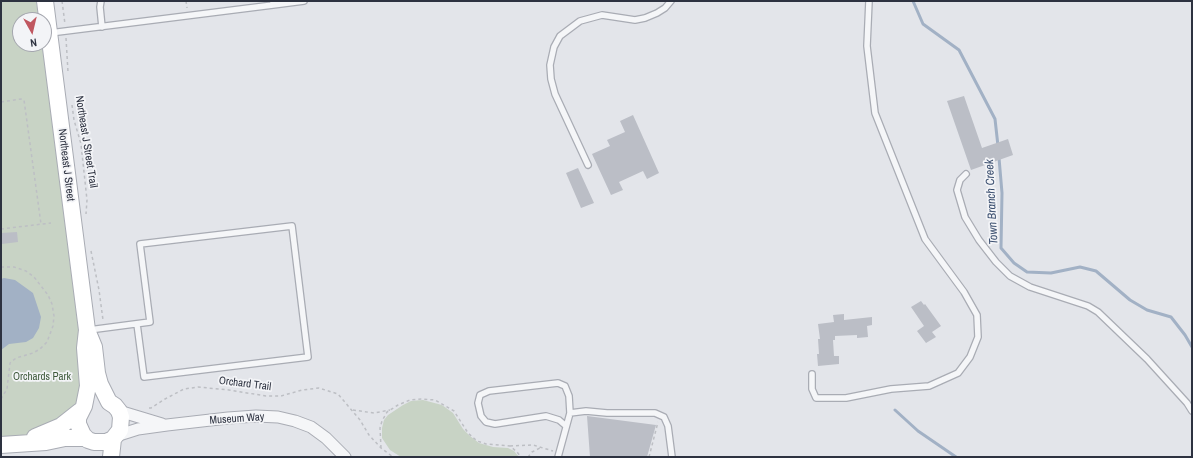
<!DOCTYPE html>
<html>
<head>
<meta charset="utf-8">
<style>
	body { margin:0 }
	#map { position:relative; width:1193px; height:458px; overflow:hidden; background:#e3e5ea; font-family:"Archivo Narrow",sans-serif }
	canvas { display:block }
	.frame { position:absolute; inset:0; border:2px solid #2d3240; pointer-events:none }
	.north { position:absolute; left:12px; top:12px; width:40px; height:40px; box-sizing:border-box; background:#f3f4f7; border:1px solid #a4a6ae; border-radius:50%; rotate:172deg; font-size:11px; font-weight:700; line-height:16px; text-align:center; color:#2d3240 }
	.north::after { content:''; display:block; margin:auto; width:14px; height:18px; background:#c05760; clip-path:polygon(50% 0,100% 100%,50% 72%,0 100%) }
</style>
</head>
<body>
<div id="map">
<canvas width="1193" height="458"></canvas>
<div class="frame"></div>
<div class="north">N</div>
</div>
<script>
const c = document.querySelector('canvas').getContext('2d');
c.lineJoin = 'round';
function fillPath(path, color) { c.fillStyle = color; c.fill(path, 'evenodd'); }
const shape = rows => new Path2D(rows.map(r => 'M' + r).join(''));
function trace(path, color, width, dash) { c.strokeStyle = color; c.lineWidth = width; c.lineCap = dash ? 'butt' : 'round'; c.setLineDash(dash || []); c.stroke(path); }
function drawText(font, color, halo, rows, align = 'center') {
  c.font = font + ' "Archivo Narrow",sans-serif'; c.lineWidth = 3.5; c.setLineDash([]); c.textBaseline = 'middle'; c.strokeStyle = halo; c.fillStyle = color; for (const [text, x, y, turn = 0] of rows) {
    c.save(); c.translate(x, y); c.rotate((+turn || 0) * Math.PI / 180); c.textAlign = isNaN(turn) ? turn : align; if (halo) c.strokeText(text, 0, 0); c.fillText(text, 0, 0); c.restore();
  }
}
fillPath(shape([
	[1,1,36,1,39,20,20,20,20,44,42,44,84,373,82,397,73,412,55,425,25,436,1,438],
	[423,400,442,405,453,413,463,429,470,436,479,443,493,447,508,448,514,451,519,457,401,457,390,450,382,438,382,428,384,420,388,415,403,405,411,401]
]), '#c8d3c5');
fillPath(shape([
	[4,278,15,280,33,293,41,317,39,328,33,338,26,342,9,344,1,350,1,279]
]), '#a2b1c5');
trace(shape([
	[913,1,923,24,959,50,995,119,998,146],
	[999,158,1002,193,1001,248,1014,263,1027,272,1051,273,1080,267,1096,271,1130,300,1147,310,1171,317,1185,335,1192,347],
	[895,410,918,431,956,457]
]), '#a2b1c5', 3);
fillPath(shape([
	[964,96,982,148,1008,139,1013,155,971,170,947,101],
	[633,115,659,173,647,179,643,171,619,182,623,190,611,195,592,154,610,146,607,140,625,132,620,121],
	[578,168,594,203,581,208,566,173],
	[17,232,18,242,2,244,1,233],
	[921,301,924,305,925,304,941,326,932,332,936,337,926,343,917,331,924,326,911,307],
	[844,314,844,320,872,317,872,325,867,326,868,337,857,338,857,335,835,336,835,340,833,340,834,356,839,356,839,364,818,366,817,354,819,354,818,339,820,339,818,324,834,322,833,315],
	[587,416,656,425,647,457,590,457]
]), '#bbbec6');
const lane = shape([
	[101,1,100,7,102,27],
	[273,5,304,1],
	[50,33,273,5,273,1],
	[588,165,555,94,551,79,550,65,554,47,560,36,580,21,602,15,635,20,645,18,657,13,665,8,671,1],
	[966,174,960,180,957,190,965,217,979,240,996,262,1010,276,1030,287,1088,306,1098,312,1147,359,1187,403,1192,411],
	[89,330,150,322,140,244,292,226,308,357,144,377,137,324],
	[812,374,812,389,816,398,846,398,891,389,929,386,958,373,970,357,978,337,977,315,964,292,925,239,875,113,867,46,869,1],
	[570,413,586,411,607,413,655,413,664,417,668,426,672,457],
	[558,457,570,413,569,396,565,386,558,383,489,391,480,395,478,403,481,416,486,422,495,424,546,416,559,420,566,426]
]);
const street = shape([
	[119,411,162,424],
	[116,436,138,429,167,425,228,418,256,416,278,417,295,421,311,427,326,438,345,457]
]);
const secondary = shape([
	[45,1,87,330,85,348,88,386,84,406,78,418,78,424,83,435,88,440,94,442,106,442,113,439,120,430,121,417,119,411,115,406,109,402,100,384,97,373,94,347,87,330],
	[35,437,61,426,80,411],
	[1,445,46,442,65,438,86,438],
	[111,457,113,439]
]);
trace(lane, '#a9acb4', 8);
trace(street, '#a9acb4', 13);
trace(secondary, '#a9acb4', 18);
trace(shape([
	[62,1,65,24],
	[186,1,187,8],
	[66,38,68,72],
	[1,102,21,99,24,100,41,224],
	[72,105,74,120,81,144,87,200,86,214],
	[1,229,51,223],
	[91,251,99,290,103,320],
	[1,267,14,267,26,271,34,277,48,295,52,304,54,316,53,326,47,342,40,349,33,353,16,358,10,363,7,389,1,399],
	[149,408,151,408,165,399,184,389,198,387,229,390,266,396,281,396,302,390,319,388,338,394,360,420,369,435,381,448,393,457],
	[353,410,374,413,390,410],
	[510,446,533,445,553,451],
	[381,448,380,428,382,421,387,412,398,405,410,400,422,399,435,400,454,411,468,433,477,441,486,444,510,446,517,452,521,457],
	[528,457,532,452,542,447],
	[649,457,658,422]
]), '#bdbfc4', 1.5, [3, 3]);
trace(lane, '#f5f6f8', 5.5);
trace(street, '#f5f6f8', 11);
trace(secondary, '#fff', 16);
drawText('11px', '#2d3240', '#f3f4f7', [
	["Northeast J Street Trail",86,142,81],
	["Northeast J Street",66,165,83],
	["Orchard Trail",245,384,7],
	["Museum Way",237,419,-4]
]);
drawText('11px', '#3f5a3c', '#f3f4f7', [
	["Orchards Park",42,377]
]);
drawText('italic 12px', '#3b4f6f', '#f3f4f7', [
	["Town Branch Creek",992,202,-93]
]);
</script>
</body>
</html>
